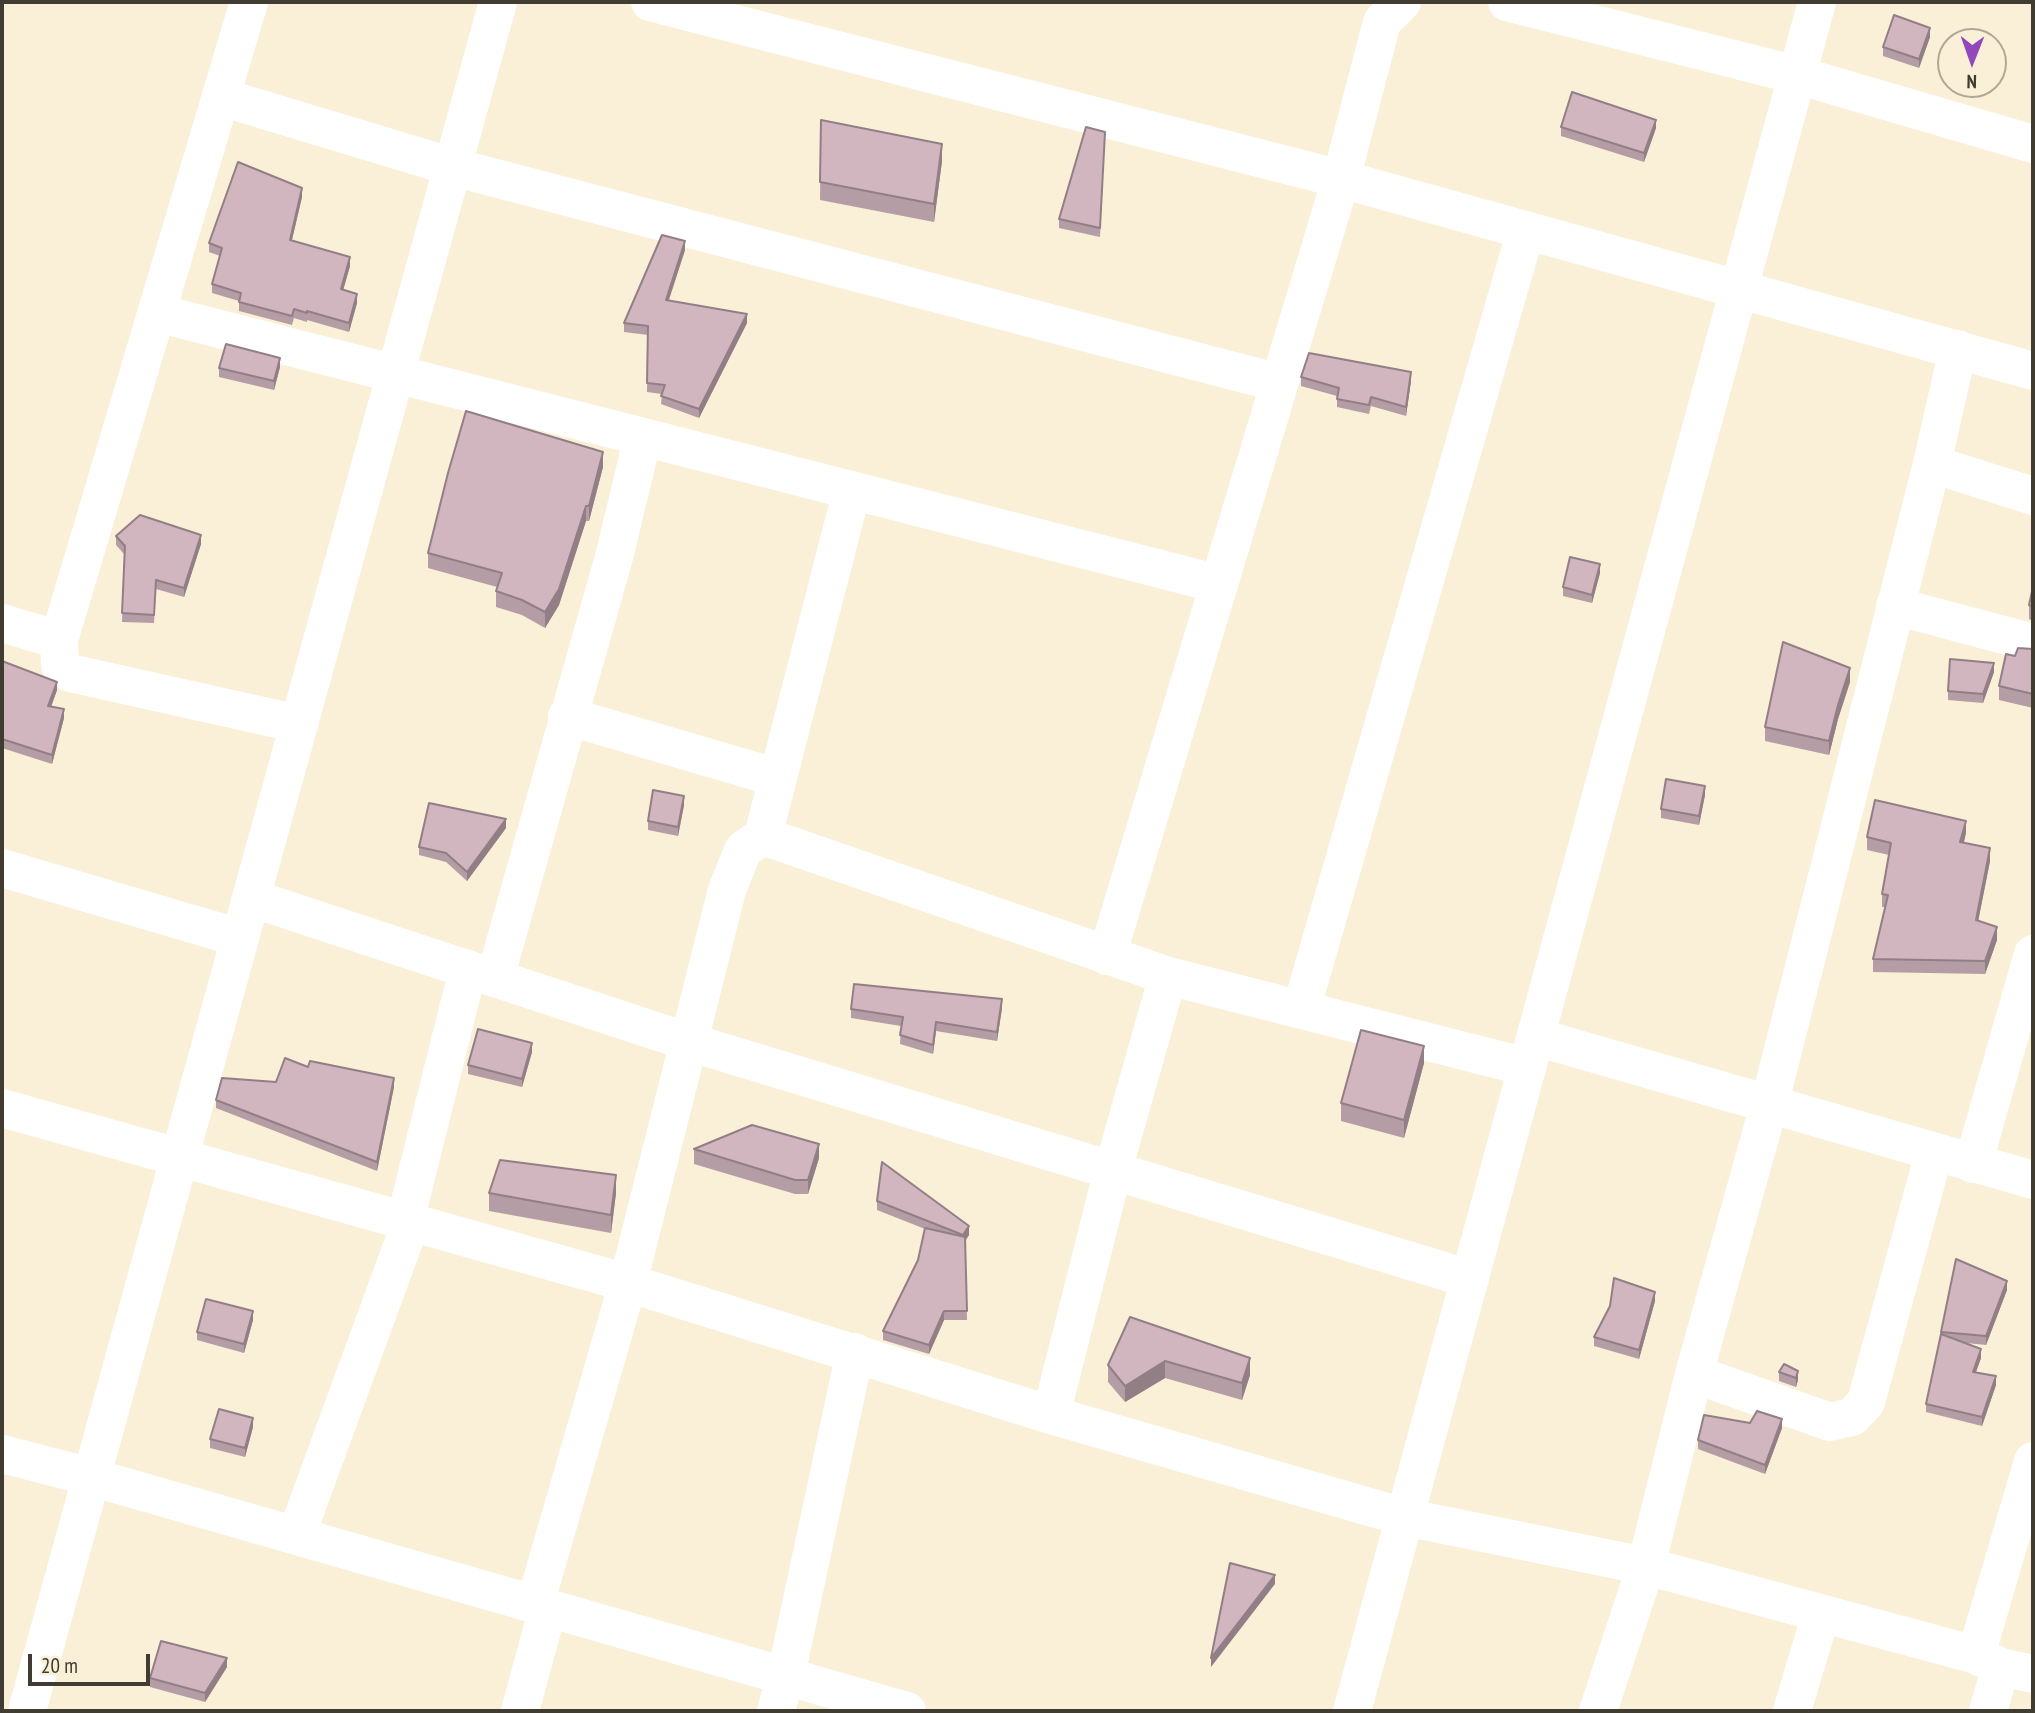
<!DOCTYPE html>
<html>
<head>
<meta charset="utf-8">
<style>
	body { margin:0 }
	#map { position:relative; width:2035px; height:1713px; overflow:hidden; background:#faefd7; font-family:"PT Sans Narrow",sans-serif }
	canvas { display:block }
	.frame { position:absolute; inset:0; border:4px solid #403c32; pointer-events:none }
	.north { position:absolute; left:1937px; top:28px; width:70px; height:70px; box-sizing:border-box; background:#faefd7; border:2px solid #b0a795; border-radius:50%; rotate:181deg; font-size:19px; font-weight:700; line-height:28px; text-align:center; color:#403c32 }
	.north::after { content:''; display:block; margin:auto; width:24px; height:32px; background:#9148ba; clip-path:polygon(50% 0,100% 100%,50% 72%,0 100%) }
	.scale { position:absolute; left:28px; top:1654px; width:122px; height:32px; box-sizing:border-box; border:4px solid #403c32; border-top:0; padding-left:9px; font-size:21px; line-height:24px; white-space:nowrap; color:#403c32; -webkit-text-stroke:5px #faefd7; paint-order:stroke }
</style>
</head>
<body>
<div id="map">
<canvas width="2035" height="1713"></canvas>
<div class="frame"></div>
<div class="north">N</div>
<div class="scale">20 m</div>
</div>
<script>
const c = document.querySelector('canvas').getContext('2d');
c.lineJoin = 'round';
const shape = rows => new Path2D(rows.map(r => 'M' + r).join(''));
function trace(path, color, width, dash) { c.strokeStyle = color; c.lineWidth = width; c.lineCap = dash ? 'butt' : 'round'; c.setLineDash(dash || []); c.stroke(path); }
function fillPath(path, color) { c.fillStyle = color; c.fill(path, 'evenodd'); }
trace(shape([
	[249,2,59,640,60,665,70,673,299,724],
	[650,2,1341,179,2033,371],
	[1507,2,1797,75,2033,144],
	[221,97,453,167,1279,383],
	[157,313,1219,584],
	[1932,464,2033,496],
	[1895,606,2033,643],
	[2,623,59,640],
	[567,716,778,778],
	[763,836,852,490],
	[2,868,240,938],
	[251,898,689,1042,1470,1279],
	[1107,956,1341,179,1382,22,1402,2],
	[495,978,614,557,643,437],
	[1301,1010,1526,230],
	[1536,1037,2033,1180],
	[2,1108,628,1283,1051,1415,1404,1517,1646,1566,1976,1655,2001,1667,2033,1674],
	[1973,1164,2033,954],
	[405,1221,468,969],
	[1694,1374,1830,1422,1852,1417,1866,1402,1934,1153],
	[1051,1415,1113,1170,1168,976],
	[2,1454,91,1477,907,1711],
	[296,1536,411,1222],
	[535,1604,628,1283,727,890,743,850,763,836,1168,976,1527,1067],
	[1976,1655,2033,1461],
	[27,1711,498,2],
	[520,1711,548,1608],
	[776,1711,786,1675,855,1352],
	[1352,1711,1817,2],
	[1598,1711,1646,1566,1694,1374,1769,1105,1932,464,1958,349],
	[1792,1711,1821,1614],
	[1988,1711,2001,1667]
]), '#fff', 38);
fillPath(shape([
	[1930,37,1919,68,1883,56,1883,47],
	[821,120,942,161,934,222,820,200],
	[1561,127,1656,128,1644,162,1561,136],
	[1105,132,1100,237,1059,228,1059,219],
	[302,197,292,240,350,266,343,289,357,303,349,332,307,320,307,322,294,318,292,325,239,311,239,301,212,293,212,284,220,256,209,252,209,243],
	[685,250,669,300,747,323,699,418,661,404,662,394,647,392,648,335,624,332,624,323],
	[280,367,274,390,219,377,219,368],
	[1301,377,1411,381,1406,416,1371,406,1369,414,1337,407,1337,396,1301,386],
	[603,467,589,521,586,521,559,605,545,628,522,615,496,607,496,591,497,587,428,568,428,553],
	[116,536,201,544,184,597,156,589,154,623,122,622,124,554,116,545],
	[1600,573,1592,603,1563,596,1563,587],
	[2033,587,2033,621,2029,619,2029,605],
	[2033,649,2033,708,1999,700,1999,686,2015,656],
	[2,661,57,690,51,707,64,718,52,764,2,748],
	[1994,672,1983,703,1948,700,1948,691],
	[1850,682,1838,719,1829,755,1765,741,1765,727],
	[1705,795,1699,825,1661,818,1661,809],
	[684,805,678,836,648,830,648,821],
	[506,828,467,881,446,862,419,855,419,847],
	[1966,833,1964,843,1990,861,1978,921,1997,940,1985,974,1873,972,1873,959,1885,907,1882,907,1882,894,1889,855,1867,850,1867,837],
	[1002,1008,997,1041,936,1031,933,1054,900,1044,901,1026,851,1018,851,1009],
	[532,1052,522,1087,468,1074,468,1065],
	[1424,1063,1404,1138,1341,1121,1341,1103],
	[308,1067,394,1087,377,1171,216,1108,216,1100,276,1082],
	[694,1149,819,1158,808,1194,795,1194,694,1164],
	[489,1193,616,1193,611,1233,489,1211],
	[877,1201,969,1235,965,1241,967,1320,944,1320,929,1354,883,1340,883,1331,918,1260,925,1229,877,1210],
	[1956,1259,2007,1290,1986,1345,1966,1343,1981,1358,1976,1372,1996,1385,1982,1426,1926,1412,1926,1404],
	[1655,1301,1639,1359,1594,1346,1594,1337],
	[1130,1317,1250,1375,1242,1400,1165,1378,1125,1402,1108,1382,1108,1365],
	[253,1320,244,1353,197,1340,197,1332],
	[1784,1364,1798,1380,1796,1387,1779,1381,1779,1372],
	[1750,1423,1782,1428,1765,1474,1698,1449,1698,1440],
	[253,1427,245,1457,210,1448,210,1439],
	[227,1667,205,1702,150,1687,150,1678]
]), '#b49da5');
fillPath(shape([
	[1930,28,1930,37,1919,68,1919,59],
	[1656,120,1656,128,1644,162,1644,153],
	[942,144,942,161,934,222,934,204],
	[302,188,302,197,290,248,290,240],
	[685,241,685,250,666,308,666,300],
	[350,257,350,266,341,298,341,289],
	[357,294,357,303,349,332,349,323],
	[747,314,747,323,699,418,699,409],
	[280,358,280,367,274,390,274,381],
	[1411,372,1411,381,1406,416,1406,407],
	[603,452,603,467,589,521,589,506],
	[586,506,586,521,559,605,545,628,545,612],
	[201,535,201,544,184,597,184,588],
	[1600,564,1600,573,1592,603,1592,595],
	[1994,663,1994,672,1983,703,1983,694],
	[1850,668,1850,682,1838,719,1829,755,1829,741,1838,705],
	[57,682,57,690,48,715,48,706],
	[64,709,64,718,52,764,52,755],
	[1705,786,1705,795,1699,825,1699,816],
	[684,796,684,805,678,836,678,827],
	[506,819,506,828,467,881,467,872],
	[1966,821,1966,833,1960,855,1960,842],
	[1990,848,1990,861,1976,932,1976,920],
	[1997,927,1997,940,1985,974,1985,961],
	[1002,999,1002,1008,997,1041,997,1032],
	[936,1022,936,1031,933,1054,933,1045],
	[532,1043,532,1052,522,1087,522,1079],
	[1424,1046,1424,1063,1404,1138,1404,1120],
	[394,1078,394,1087,377,1171,377,1162],
	[819,1144,819,1158,808,1194,808,1180],
	[616,1175,616,1193,611,1233,611,1215],
	[969,1226,969,1235,963,1244,963,1235],
	[2007,1281,2007,1290,1986,1345,1986,1336],
	[1655,1292,1655,1301,1639,1359,1639,1350],
	[253,1311,253,1320,244,1353,244,1344],
	[944,1311,944,1320,929,1354,929,1345],
	[1981,1349,1981,1358,1973,1380,1973,1372],
	[1250,1358,1250,1375,1242,1400,1242,1383],
	[1165,1361,1165,1378,1125,1402,1125,1386],
	[1798,1371,1798,1380,1796,1387,1796,1378],
	[1996,1376,1996,1385,1982,1426,1982,1417],
	[253,1418,253,1427,245,1457,245,1448],
	[1782,1419,1782,1428,1765,1474,1765,1465],
	[1275,1575,1275,1584,1211,1667,1211,1658],
	[227,1658,227,1667,205,1702,205,1693]
]), '#927f86');
const building = shape([
	[1894,15,1930,28,1919,59,1883,47,1894,15],
	[1572,92,1656,120,1644,153,1561,127,1572,92],
	[821,120,942,144,934,204,820,182,821,120],
	[1086,127,1105,132,1100,228,1059,219,1086,127],
	[238,162,302,188,290,240,350,257,341,289,357,294,349,323,307,311,307,313,294,309,292,316,239,302,241,293,212,284,222,248,209,243,238,162],
	[662,235,685,241,666,300,747,314,699,409,661,396,665,385,647,383,648,326,624,323,662,235],
	[226,344,280,358,274,381,219,368,226,344],
	[1309,353,1411,372,1406,407,1371,397,1369,405,1337,399,1339,388,1301,377,1309,353],
	[466,411,603,452,589,506,586,506,559,589,545,612,522,600,496,591,502,573,428,553,448,473,466,411],
	[140,515,201,535,184,588,156,580,154,615,122,613,125,546,116,536,140,515],
	[1570,557,1600,564,1592,595,1563,587,1570,557],
	[2033,587,2033,607,2029,605,2033,587],
	[1783,642,1850,668,1838,705,1829,741,1765,727,1783,642],
	[2018,648,2033,649,2033,694,1999,686,2006,654,2015,656,2018,648],
	[1950,659,1994,663,1983,694,1948,691,1950,659],
	[2,661,57,682,48,706,64,709,52,755,2,739,2,661],
	[1666,779,1705,786,1699,816,1661,809,1666,779],
	[653,790,684,796,678,827,648,821,653,790],
	[1875,800,1966,821,1960,842,1990,848,1976,920,1997,927,1985,961,1873,959,1888,895,1882,894,1891,843,1867,837,1875,800],
	[429,803,506,819,467,872,446,853,419,847,429,803],
	[854,984,1002,999,997,1032,936,1022,933,1045,900,1035,903,1017,851,1009,854,984],
	[478,1029,532,1043,522,1079,468,1065,478,1029],
	[1361,1030,1424,1046,1404,1120,1341,1103,1361,1030],
	[285,1058,308,1067,310,1061,394,1078,377,1162,216,1100,222,1078,276,1082,285,1058],
	[752,1125,819,1144,808,1180,795,1180,694,1149,752,1125],
	[500,1160,616,1175,611,1215,489,1193,500,1160],
	[882,1162,969,1226,963,1235,877,1201,882,1162],
	[925,1228,965,1237,967,1311,944,1311,929,1345,883,1331,918,1260,925,1228],
	[1956,1259,2007,1281,1986,1336,1941,1332,1956,1259],
	[1614,1278,1655,1292,1639,1350,1594,1337,1610,1306,1614,1278],
	[206,1299,253,1311,244,1344,197,1332,206,1299],
	[1130,1317,1250,1358,1242,1383,1165,1361,1125,1386,1108,1365,1130,1317],
	[1941,1334,1981,1349,1973,1372,1996,1376,1982,1417,1926,1404,1941,1334],
	[1784,1364,1798,1371,1796,1378,1779,1372,1784,1364],
	[219,1409,253,1418,245,1448,210,1439,219,1409],
	[1757,1411,1782,1419,1765,1465,1698,1440,1704,1415,1750,1423,1757,1411],
	[1230,1563,1275,1575,1211,1658,1230,1563],
	[161,1641,227,1658,205,1693,150,1678,161,1641]
]);
fillPath(building, '#d1b6c0');
trace(building, '#927f86', 2);
</script>
</body>
</html>
